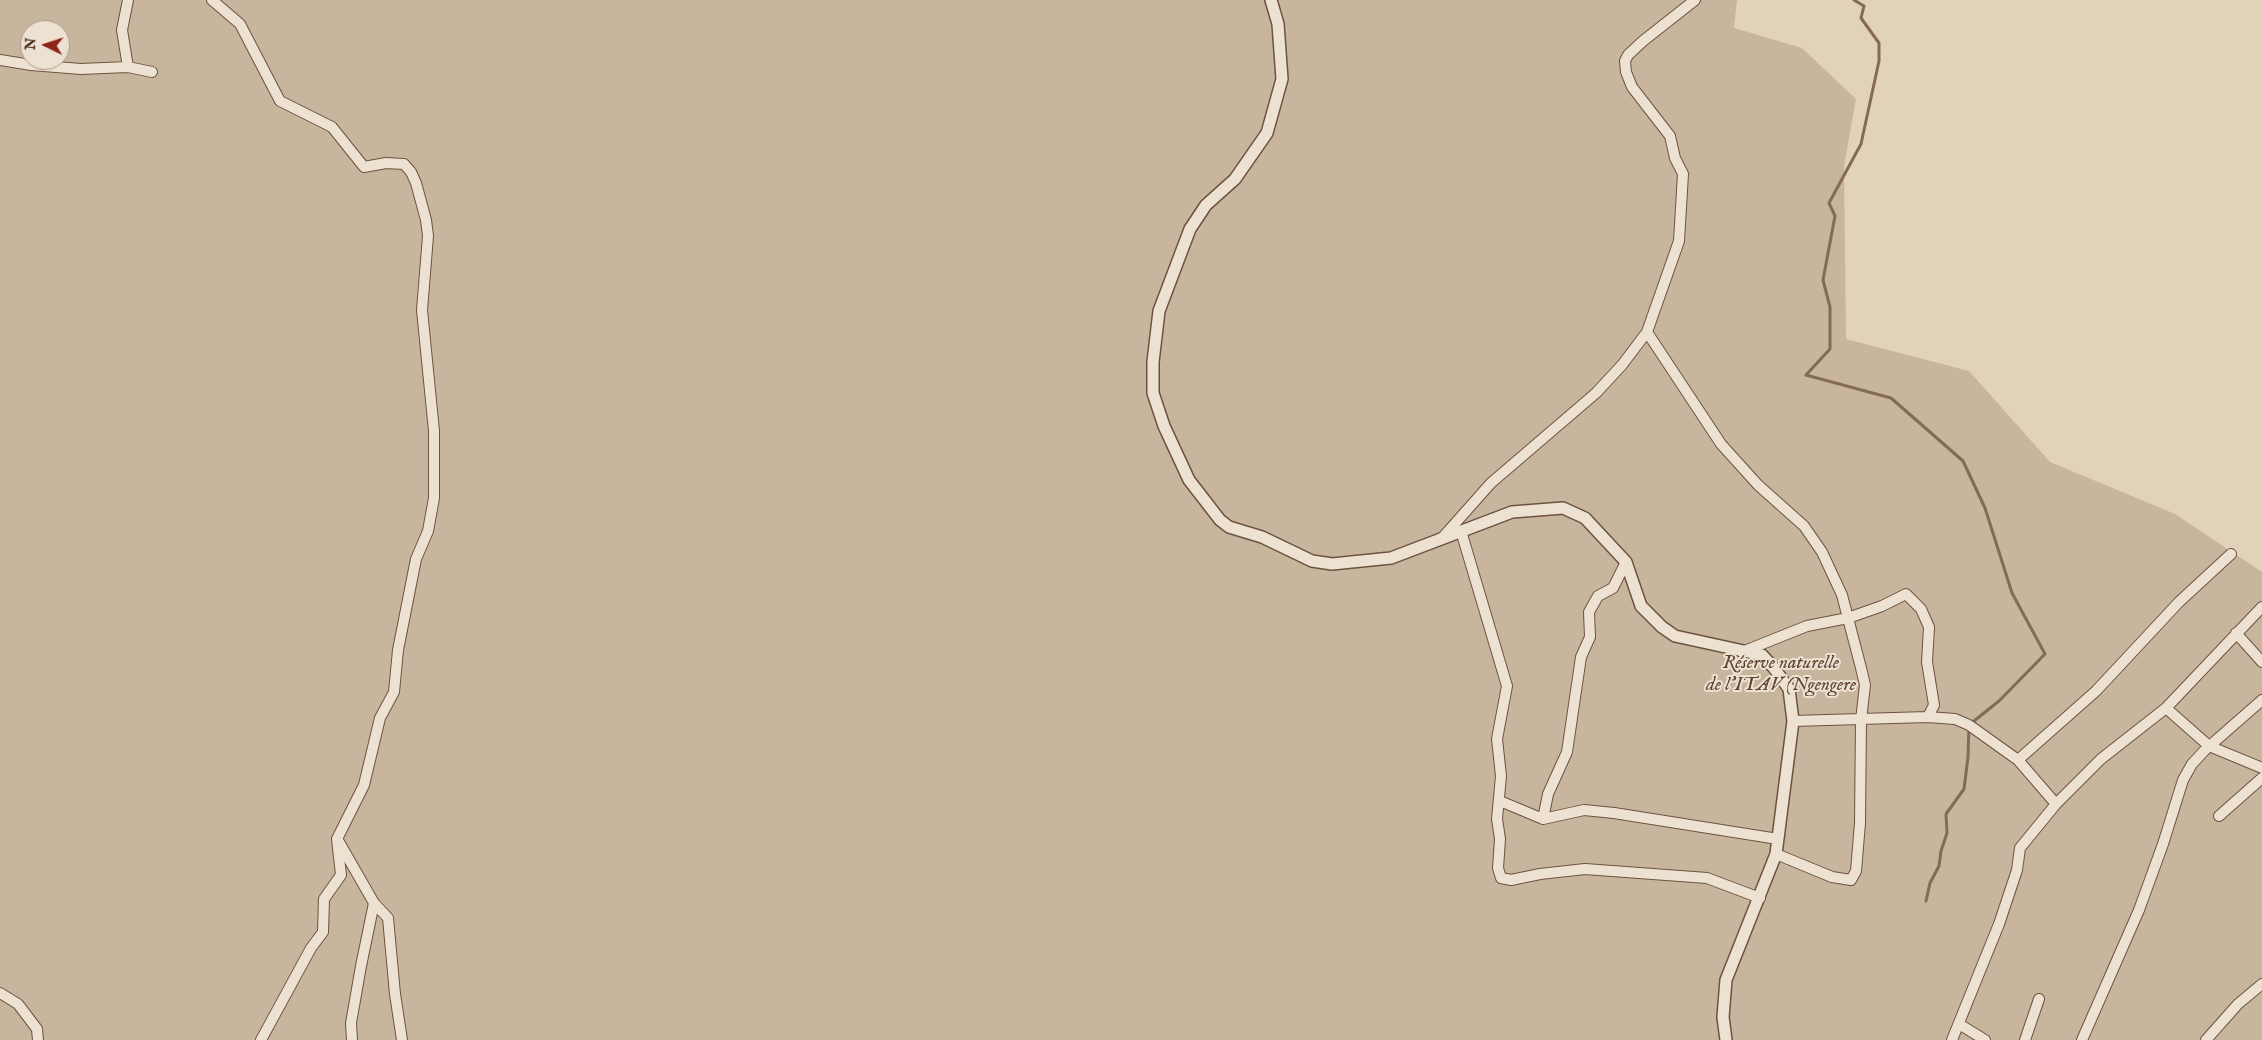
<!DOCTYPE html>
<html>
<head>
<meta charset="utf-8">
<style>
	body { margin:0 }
	#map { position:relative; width:2262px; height:1040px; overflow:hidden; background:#e3d2ba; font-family:"IM FELL English",serif }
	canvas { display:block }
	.north { position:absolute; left:20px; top:20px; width:50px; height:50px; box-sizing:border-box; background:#ede2d2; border:1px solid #ab9787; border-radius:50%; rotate:274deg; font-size:14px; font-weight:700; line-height:20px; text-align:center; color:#472716 }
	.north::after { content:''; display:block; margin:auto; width:18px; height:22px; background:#8f2418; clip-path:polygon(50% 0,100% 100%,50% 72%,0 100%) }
</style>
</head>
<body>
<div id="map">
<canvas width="2262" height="1040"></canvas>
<div class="north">N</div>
</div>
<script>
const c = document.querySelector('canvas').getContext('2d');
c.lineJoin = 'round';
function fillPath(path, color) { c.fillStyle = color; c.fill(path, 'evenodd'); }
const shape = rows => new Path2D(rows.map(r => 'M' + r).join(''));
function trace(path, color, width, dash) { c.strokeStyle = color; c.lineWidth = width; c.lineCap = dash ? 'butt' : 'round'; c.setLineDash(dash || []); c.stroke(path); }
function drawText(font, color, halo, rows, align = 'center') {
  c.font = font + ' "IM FELL English",serif'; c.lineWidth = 4; c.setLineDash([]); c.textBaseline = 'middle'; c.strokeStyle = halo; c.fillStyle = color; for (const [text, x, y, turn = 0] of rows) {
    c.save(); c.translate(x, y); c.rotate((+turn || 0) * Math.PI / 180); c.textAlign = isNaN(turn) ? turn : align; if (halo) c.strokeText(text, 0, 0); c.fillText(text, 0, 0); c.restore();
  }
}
fillPath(shape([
	[0,0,1737,0,1734,28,1802,48,1856,99,1844,166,1846,339,1969,371,2050,462,2175,514,2262,572,2262,1040,0,1040],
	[30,30,60,30,60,60,30,60]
]), '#c8b59e');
trace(shape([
	[1806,375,1891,398,1963,461,1985,508,2012,593,2045,654,1999,701,1969,725,1968,757,1964,789,1946,814,1947,833,1941,851,1939,866,1930,883,1926,901],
	[1806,375,1830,349,1830,307,1823,280,1835,216,1829,203,1861,144,1879,61,1879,43,1861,18,1864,6,1854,0]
]), '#856b57', 3);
const minor = shape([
	[128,0,122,30,128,67,152,72],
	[212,0,240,24,280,101,332,127,364,167,386,163,404,164,411,172,416,183,426,220,428,236,422,310,434,431,434,498,428,531,416,559,398,650,394,692,380,718,364,785,337,839,341,875,324,899,323,932,311,948,261,1040],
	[0,60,31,65,81,69,128,67],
	[1647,332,1721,444,1758,485,1804,526,1822,552,1842,595,1861,668,1865,685,1861,720,1860,823,1856,871,1851,880,1832,877,1776,854],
	[1461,531,1507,686,1497,739,1501,776,1497,819,1500,839,1498,868,1501,878,1511,880,1540,874,1585,869,1707,878,1760,898],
	[1443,537,1491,483,1596,393,1622,365,1647,332,1679,241,1683,174,1675,158,1670,136,1632,87,1626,72,1625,61,1628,55,1643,41,1695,0],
	[2236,633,2262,662],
	[1742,652,1807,626,1848,618,1882,606,1906,594,1921,609,1929,627,1927,662,1934,705,1928,717],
	[2166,708,2209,746,2262,768],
	[1793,721,1928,717,1955,719,1969,725,2018,760,2056,804],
	[2018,760,2096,691,2179,602,2231,554],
	[1500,801,1543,819,1584,810,1614,813,1778,839],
	[2219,816,2262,778],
	[1543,819,1548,794,1567,752,1581,657,1590,637,1589,612,1598,596,1613,588,1626,562],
	[339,842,374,903,388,918,395,994,402,1040],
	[0,993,18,1004,37,1029,38,1040],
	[1959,1024,1985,1040],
	[352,1040,351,1023,361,966,374,903],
	[1952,1040,1999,924,2017,870,2020,848,2056,804,2101,759,2166,708,2262,607],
	[2025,1040,2039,999],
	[2082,1040,2139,910,2163,844,2183,780,2192,764,2205,750,2262,700],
	[2206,1040,2238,1004,2262,984]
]);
const tertiary = shape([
	[1271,0,1278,24,1282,79,1267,133,1235,179,1206,205,1190,229,1159,311,1153,362,1153,393,1164,426,1189,480,1220,520,1229,527,1262,537,1312,561,1332,564,1391,558,1512,512,1563,508,1585,518,1626,562,1641,606,1662,627,1675,636,1762,655,1774,668,1789,689,1793,721,1776,854,1726,980,1723,1017,1726,1040]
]);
trace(minor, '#6e523f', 12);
trace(tertiary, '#6e523f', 14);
trace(minor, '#ede2d2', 10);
trace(tertiary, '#ede2d2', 11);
drawText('italic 19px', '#614331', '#ede2d2', [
	["Réserve naturelle",1781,664],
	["de l'ITAV (Ngengere",1781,686]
]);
</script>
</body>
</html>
